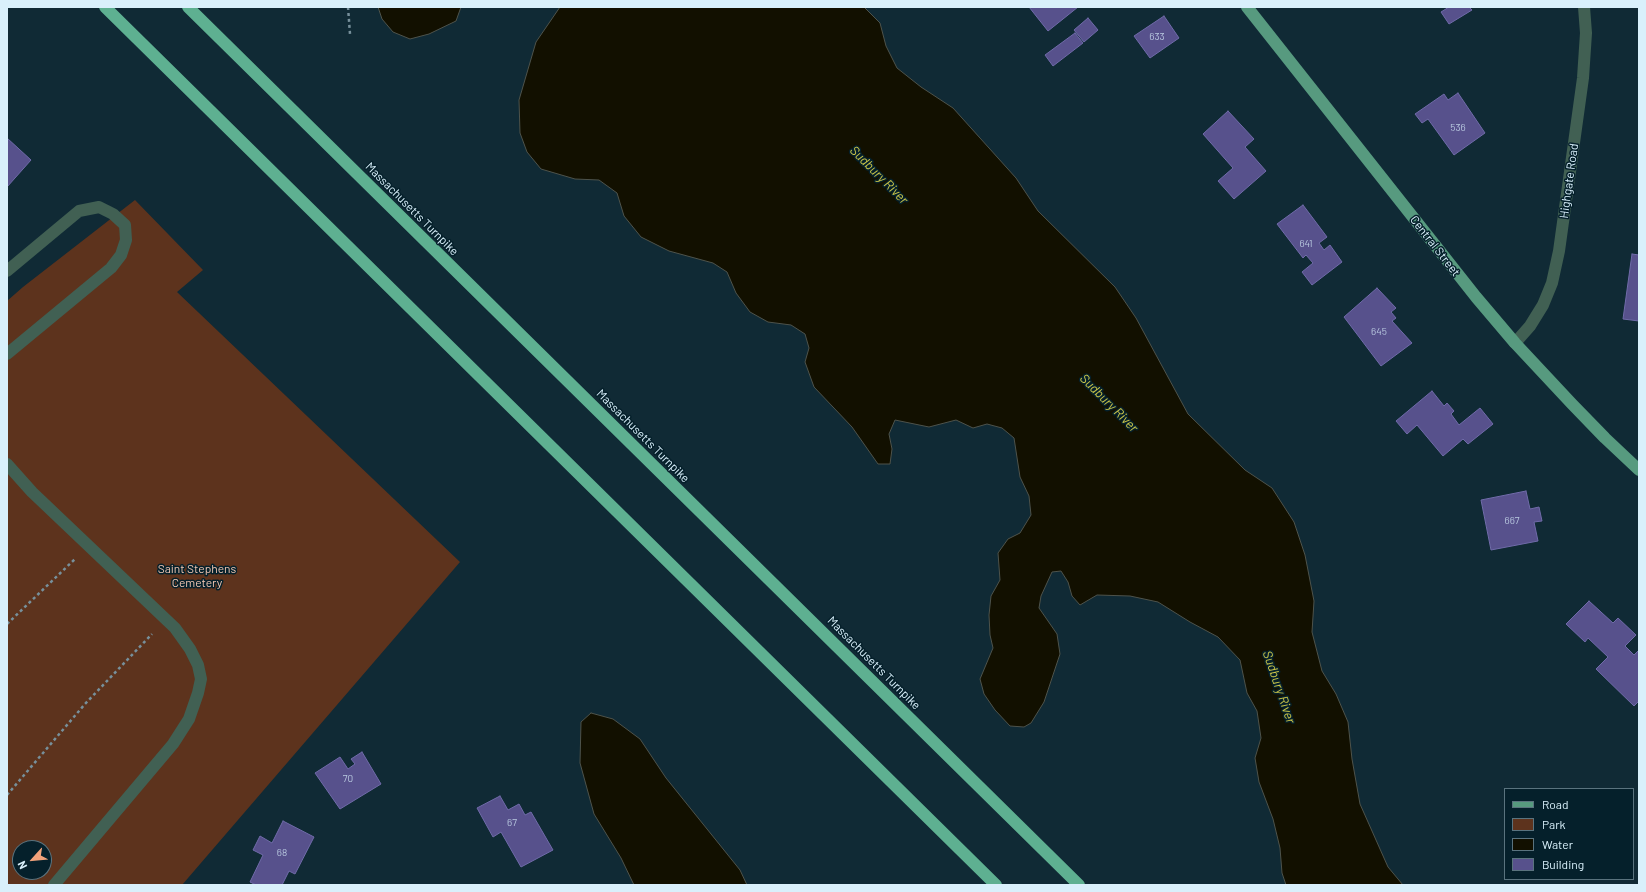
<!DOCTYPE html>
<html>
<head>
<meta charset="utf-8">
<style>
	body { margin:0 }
	#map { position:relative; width:1646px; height:892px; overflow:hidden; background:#102a35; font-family:Barlow,sans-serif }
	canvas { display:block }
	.frame { position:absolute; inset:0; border:8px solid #d9f0fb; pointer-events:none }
	.legend { position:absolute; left:1504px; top:788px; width:130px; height:92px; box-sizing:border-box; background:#05202b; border:1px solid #5a737e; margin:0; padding:5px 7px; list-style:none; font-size:12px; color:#d9f0fb }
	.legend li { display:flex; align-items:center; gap:8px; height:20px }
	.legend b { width:20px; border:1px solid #5a737e }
	.north { position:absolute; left:12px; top:840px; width:40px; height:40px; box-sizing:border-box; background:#05202b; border:1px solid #5a737e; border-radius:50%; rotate:243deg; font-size:11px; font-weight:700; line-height:16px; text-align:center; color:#d9f0fb }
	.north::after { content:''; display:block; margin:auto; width:14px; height:18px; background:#f1a27b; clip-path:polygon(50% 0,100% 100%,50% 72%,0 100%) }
</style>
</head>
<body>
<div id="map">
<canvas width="1646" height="892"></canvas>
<div class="frame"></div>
<ul class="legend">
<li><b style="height:5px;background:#579a7f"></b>Road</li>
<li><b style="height:11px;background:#5d331d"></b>Park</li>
<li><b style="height:11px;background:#121000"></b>Water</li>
<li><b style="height:11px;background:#57518c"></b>Building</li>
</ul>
<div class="north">N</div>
</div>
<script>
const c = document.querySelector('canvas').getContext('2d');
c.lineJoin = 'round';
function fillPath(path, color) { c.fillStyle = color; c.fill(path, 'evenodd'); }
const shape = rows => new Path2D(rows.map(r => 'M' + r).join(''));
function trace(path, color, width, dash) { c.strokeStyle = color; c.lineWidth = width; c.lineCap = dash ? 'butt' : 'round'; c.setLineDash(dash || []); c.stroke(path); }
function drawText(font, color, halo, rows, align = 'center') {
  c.font = font + ' Barlow,sans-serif'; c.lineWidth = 3; c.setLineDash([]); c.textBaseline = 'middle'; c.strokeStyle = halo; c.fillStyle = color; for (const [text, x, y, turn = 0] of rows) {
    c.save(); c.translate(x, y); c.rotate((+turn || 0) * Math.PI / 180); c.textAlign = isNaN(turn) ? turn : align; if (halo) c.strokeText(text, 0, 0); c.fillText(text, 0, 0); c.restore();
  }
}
fillPath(shape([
	[135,200,203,270,177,292,460,562,182,885,7,885,7,301,23,287],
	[20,848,44,848,44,872,20,872]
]), '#5d331d');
const water = shape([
	[378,7,461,7,456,21,429,34,410,39,393,32,382,19,378,7],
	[560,7,864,7,880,23,886,46,897,68,921,87,953,108,1016,178,1038,211,1115,287,1136,318,1188,414,1245,470,1272,488,1294,522,1305,555,1314,601,1312,632,1322,671,1336,694,1348,722,1352,759,1360,804,1388,867,1403,885,1286,885,1282,873,1280,848,1273,819,1259,782,1255,758,1261,738,1257,711,1247,693,1240,660,1218,637,1190,622,1158,602,1130,596,1097,595,1080,605,1072,596,1068,582,1061,571,1052,572,1041,596,1039,608,1057,634,1060,654,1044,702,1031,723,1024,727,1010,726,995,710,984,694,980,679,993,648,990,635,989,615,991,596,1000,580,998,553,1008,539,1020,533,1031,515,1029,496,1020,477,1014,438,1002,428,987,424,973,428,956,420,929,427,895,420,889,434,892,449,890,464,878,464,852,427,814,387,805,362,809,348,805,334,791,325,768,322,750,312,736,293,727,272,713,263,669,251,641,237,624,216,617,193,599,180,575,179,541,169,527,152,520,133,519,100,536,42,560,7],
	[591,713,613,719,640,739,666,778,740,870,747,885,634,885,621,858,594,814,580,763,581,722,591,713]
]);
fillPath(water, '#121000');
trace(water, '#4e534b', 1);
const building = shape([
	[1029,7,1078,7,1048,31,1029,7],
	[1449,7,1469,7,1472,10,1449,24,1441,12,1449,7],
	[1164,16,1179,38,1150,58,1134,36,1164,16],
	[1088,18,1098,30,1084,42,1074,30,1088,18],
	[1075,33,1083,43,1053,66,1045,55,1075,33],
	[1458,93,1485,133,1454,155,1428,119,1422,123,1415,114,1444,94,1448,100,1458,93],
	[1228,111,1254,139,1245,147,1266,171,1234,199,1218,181,1233,168,1203,134,1228,111],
	[7,138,31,160,7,187,7,138],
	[1303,205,1327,237,1319,243,1324,250,1330,245,1342,262,1312,285,1302,272,1313,263,1306,255,1303,258,1277,224,1303,205],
	[1632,254,1639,255,1639,321,1623,319,1632,254],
	[1377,288,1396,308,1391,312,1396,318,1392,321,1412,343,1381,366,1344,317,1377,288],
	[1432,391,1444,406,1447,403,1454,411,1451,414,1459,425,1480,408,1493,424,1468,444,1463,439,1443,456,1417,425,1407,434,1396,421,1432,391],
	[1526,491,1530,509,1539,507,1542,521,1534,522,1538,541,1491,550,1481,500,1526,491],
	[1589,601,1613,623,1618,618,1636,635,1625,646,1634,655,1639,650,1639,701,1634,706,1596,669,1608,657,1588,638,1585,642,1566,624,1589,601],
	[362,752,381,784,340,809,315,773,340,757,348,769,355,764,351,759,362,752],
	[500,796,508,810,519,804,525,815,531,812,553,850,521,867,501,832,493,837,477,808,500,796],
	[283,821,314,837,295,874,289,871,282,885,256,885,250,882,263,855,253,850,260,836,272,843,283,821]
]);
fillPath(building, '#57518c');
trace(building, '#706ba9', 1);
trace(shape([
	[348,7,350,34],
	[7,624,75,559],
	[7,795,85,704,152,634]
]), '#77909b', 2.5, [3, 3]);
trace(shape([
	[7,271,79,211,99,207,113,214,125,225,126,240,121,255,111,268,7,354],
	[1515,343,1530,326,1543,305,1552,283,1559,251,1583,78,1586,33,1584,7],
	[7,464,32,492,175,628,190,649,198,665,201,679,198,693,189,719,173,744,54,885]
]), '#416053', 12);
trace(shape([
	[1247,7,1476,297,1515,343,1572,404,1605,438,1639,470]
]), '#579a7f', 12);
trace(shape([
	[105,7,996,885],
	[188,7,1079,885]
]), '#5eb091', 12);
drawText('10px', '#b8c8df', null, [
	["633",1157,37],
	["536",1458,128],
	["641",1306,244],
	["645",1379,332],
	["667",1512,521],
	["70",348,779],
	["67",512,823],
	["68",282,853]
]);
drawText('12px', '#d9f0fb', '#05202b', [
	["Highgate Road",1569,181,-82],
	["Massachusetts Turnpike",412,209,45],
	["Central Street",1435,246,52],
	["Massachusetts Turnpike",643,436,45],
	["Massachusetts Turnpike",874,663,45]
]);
drawText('12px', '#f3c7b2', '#05202b', [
	["Saint Stephens",197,569],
	["Cemetery",197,583]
]);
drawText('italic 13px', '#cac447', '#05202b', [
	["Sudbury River",879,175,45],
	["Sudbury River",1109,403,45],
	["Sudbury River",1279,687,71]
]);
</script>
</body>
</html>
